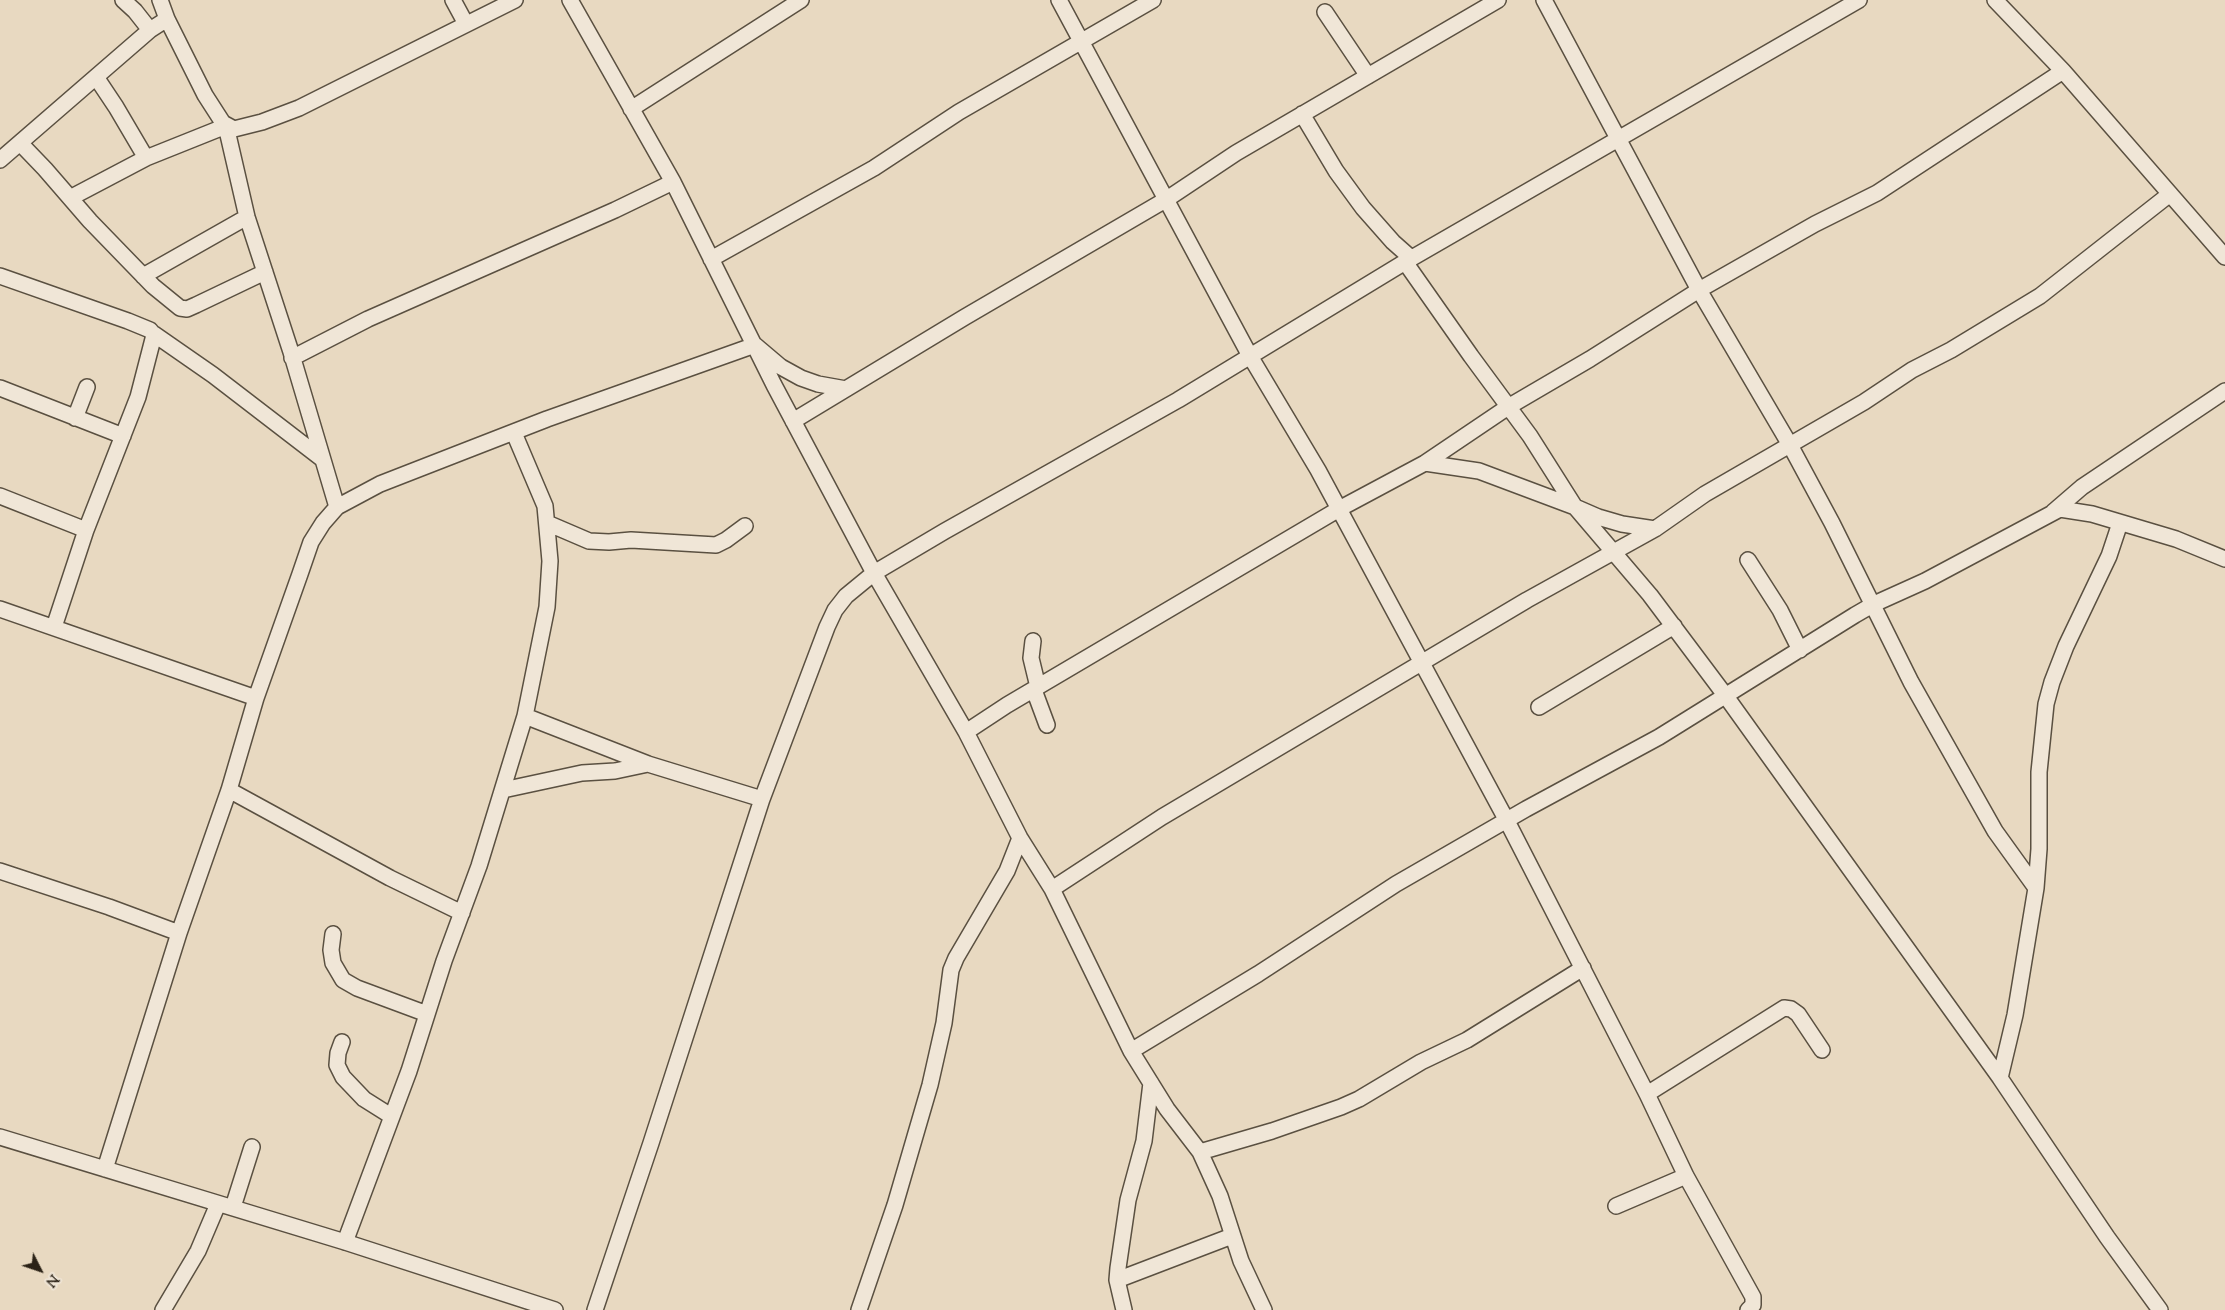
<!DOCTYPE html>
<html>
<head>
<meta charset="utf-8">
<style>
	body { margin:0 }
	#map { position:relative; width:2225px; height:1310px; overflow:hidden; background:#e8d9c1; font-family:"Sorts Mill Goudy",serif }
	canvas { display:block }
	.north { position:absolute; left:15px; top:1245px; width:50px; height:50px; -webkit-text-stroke:4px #f0e6d7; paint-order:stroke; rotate:131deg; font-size:14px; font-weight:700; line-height:20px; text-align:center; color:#2b2216 }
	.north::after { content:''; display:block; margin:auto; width:18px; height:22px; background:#2b2216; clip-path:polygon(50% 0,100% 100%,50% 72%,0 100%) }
</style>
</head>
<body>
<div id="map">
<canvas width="2225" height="1310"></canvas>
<div class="north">N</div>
</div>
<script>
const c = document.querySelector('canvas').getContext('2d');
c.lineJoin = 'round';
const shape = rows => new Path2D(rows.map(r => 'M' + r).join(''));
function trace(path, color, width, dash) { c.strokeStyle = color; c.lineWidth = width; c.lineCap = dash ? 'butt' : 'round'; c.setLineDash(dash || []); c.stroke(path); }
const minor = shape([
	[123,0,135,11,150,30],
	[160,0,167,19,205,95,223,123,234,129,262,122,299,108,515,0],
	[453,0,466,24],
	[570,0,673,182,774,385,874,573,966,732,1020,838,1052,889,1131,1051,1167,1109,1200,1152,1220,1196,1241,1261,1264,1310],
	[1059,0,1250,356,1318,470,1507,821,1647,1094,1686,1176,1753,1297,1753,1305,1748,1310],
	[1544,0,1699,290,1790,445,1832,523,1911,682,1995,831,2036,888],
	[1995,0,2063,71,2225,257],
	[1325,12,1368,76],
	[96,77,116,107,146,158],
	[631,109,801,0],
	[1302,114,1336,171,1363,208,1393,242,1411,258],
	[20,143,45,169,90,221,153,286,180,308,187,309,196,305,265,272],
	[0,160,150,30,167,19],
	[70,198,146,158,226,126,247,217,291,352,337,507],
	[711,259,874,168,959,112,1153,0],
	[1405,262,1471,356,1530,436,1575,507,1650,595,1725,695,2000,1078,2107,1237,2160,1310],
	[0,276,128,321,150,330,154,335,138,397,86,530,54,627],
	[143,276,247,217],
	[154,334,213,375,321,458],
	[292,358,368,319,615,210,673,182],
	[0,388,123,436],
	[75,418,87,387],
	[793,421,965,317,1167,199,1236,153,1498,0],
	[1425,463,1479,471,1575,507,1598,517,1622,524,1655,529],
	[0,496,86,530],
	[2053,512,2082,487,2225,391],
	[547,523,589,541,609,542,631,540,716,545,726,540,745,526],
	[1748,560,1780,610,1800,650],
	[0,609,256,698],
	[1033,641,1031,658,1038,687],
	[1034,690,1047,725],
	[1539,707,1674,626],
	[525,716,648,764,762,799],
	[966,732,1007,705,1339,509,1425,463,1508,407,1590,359,1699,290,1815,224,1877,193,2063,71],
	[229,790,390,878,462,913],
	[503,790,582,773,615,771,648,764],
	[0,871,109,907,179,933],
	[1052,889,1162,817,1527,600,1655,529,1705,494,1864,402,1912,370,1951,350,2040,296,2170,194],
	[333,934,331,950,333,963,343,980,357,988,427,1014],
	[342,1042,338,1053,337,1065,343,1077,364,1099,391,1116],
	[1131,1051,1258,974,1396,884,1526,809,1659,737,1855,615,1874,604,1925,581,2060,509,2092,514,2176,539,2225,559],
	[2000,1078,2015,1015,2036,888,2039,849,2039,772,2046,704,2052,682,2066,646,2109,556,2120,523],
	[1647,1094,1784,1008,1791,1009,1798,1014,1822,1050],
	[0,1137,345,1242,555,1310],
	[1200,1152,1272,1131,1341,1107,1359,1099,1421,1062,1467,1040,1583,968],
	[105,1169,179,933,229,790,256,698,300,574,311,542,323,523,337,507,380,484,457,454,547,419,755,345,781,367,801,378,818,384,846,389],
	[1616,1206,1686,1176],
	[233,1207,252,1147],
	[345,1242,409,1071,444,961,479,866,525,716,547,607,550,561,545,506,514,433],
	[1117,1280,1232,1236],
	[163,1310,198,1251,218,1204],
	[595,1310,651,1143,762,799,827,627,835,610,846,596,874,573,945,531,1178,400,1405,262,1859,0],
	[859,1310,895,1205,930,1085,944,1023,951,970,956,958,1007,871,1020,838],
	[1124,1310,1117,1280,1118,1268,1128,1200,1144,1141,1151,1083]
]);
trace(minor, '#5a5041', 18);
trace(minor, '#f0e6d7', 15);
</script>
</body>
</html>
